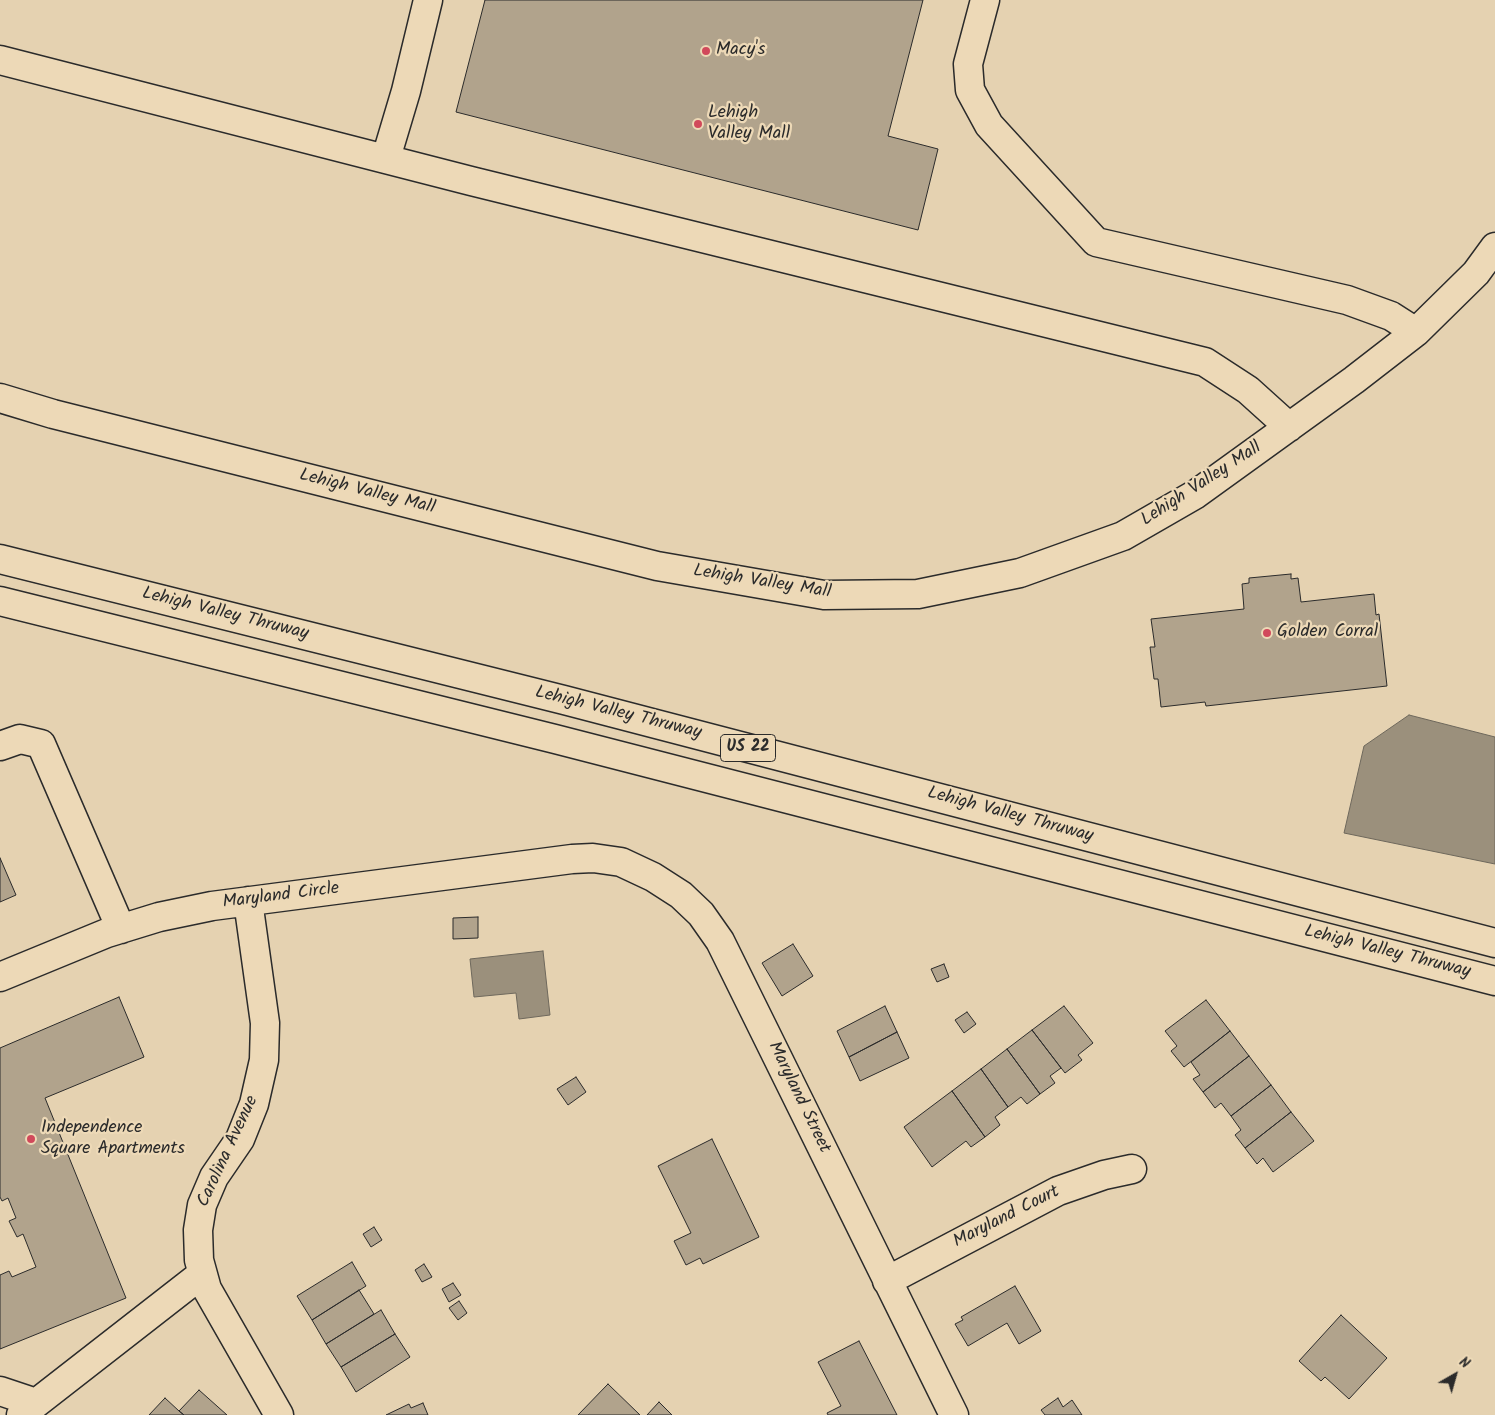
<!DOCTYPE html>
<html>
<head>
<meta charset="utf-8">
<style>
	body { margin:0 }
	#map { position:relative; width:1495px; height:1415px; overflow:hidden; background:#e5d2b1; font-family:Kalam,sans-serif }
	canvas { display:block }
	.north { position:absolute; left:1430px; top:1350px; width:50px; height:50px; -webkit-text-stroke:4px #edd9b7; paint-order:stroke; rotate:38deg; font-size:14px; font-weight:700; line-height:20px; text-align:center; color:#2b2b2b }
	.north::after { content:''; display:block; margin:auto; width:18px; height:22px; background:#2b2b2b; clip-path:polygon(50% 0,100% 100%,50% 72%,0 100%) }
</style>
</head>
<body>
<div id="map">
<canvas width="1495" height="1415"></canvas>
<div class="north">N</div>
</div>
<script>
const c = document.querySelector('canvas').getContext('2d');
c.lineJoin = 'round';
function fillPath(path, color) { c.fillStyle = color; c.fill(path, 'evenodd'); }
const shape = rows => new Path2D(rows.map(r => 'M' + r).join(''));
function trace(path, color, width, dash) { c.strokeStyle = color; c.lineWidth = width; c.lineCap = dash ? 'butt' : 'round'; c.setLineDash(dash || []); c.stroke(path); }
function drawText(font, color, halo, rows, align = 'center') {
  c.font = font + ' Kalam,sans-serif'; c.lineWidth = 4.5; c.setLineDash([]); c.textBaseline = 'middle'; c.strokeStyle = halo; c.fillStyle = color; for (const [text, x, y, turn = 0] of rows) {
    c.save(); c.translate(x, y); c.rotate((+turn || 0) * Math.PI / 180); c.textAlign = isNaN(turn) ? turn : align; if (halo) c.strokeText(text, 0, 0); c.fillText(text, 0, 0); c.restore();
  }
}
const water = shape([
	[1409,715,1495,737,1495,864,1344,833,1364,746,1409,715],
	[543,951,550,1015,519,1019,516,993,474,997,470,959,543,951]
]);
fillPath(water, '#9b907c');
trace(water, '#6e685c', 1);
const building = shape([
	[485,0,923,0,888,136,938,149,918,230,456,112,485,0],
	[1291,574,1291,579,1298,578,1301,602,1374,594,1376,615,1379,614,1387,686,1206,706,1205,702,1161,707,1158,679,1154,679,1150,647,1155,647,1151,619,1244,609,1242,584,1249,583,1249,578,1291,574],
	[0,858,16,895,0,902,0,858],
	[478,917,478,938,453,939,453,918,478,917],
	[793,944,813,976,782,996,762,963,793,944],
	[944,964,949,977,937,982,931,969,944,964],
	[119,997,144,1057,45,1098,126,1298,0,1349,0,1275,9,1271,12,1277,36,1267,23,1234,17,1237,9,1221,16,1218,8,1198,2,1201,0,1197,0,1048,119,997],
	[1206,1000,1230,1031,1184,1067,1171,1051,1177,1046,1165,1031,1206,1000],
	[885,1006,897,1032,849,1057,837,1031,885,1006],
	[1064,1006,1093,1043,1078,1055,1082,1060,1065,1073,1032,1030,1064,1006],
	[967,1012,976,1024,964,1033,955,1020,967,1012],
	[1032,1030,1061,1068,1050,1076,1055,1083,1040,1094,1007,1049,1032,1030],
	[1230,1031,1249,1056,1203,1092,1193,1079,1200,1075,1191,1062,1230,1031],
	[897,1032,909,1058,860,1081,849,1057,897,1032],
	[1007,1049,1040,1094,1027,1104,1021,1097,1008,1107,981,1069,1007,1049],
	[1249,1056,1271,1085,1231,1116,1221,1103,1215,1108,1203,1092,1249,1056],
	[981,1069,1008,1107,995,1117,1000,1125,985,1137,952,1091,981,1069],
	[576,1077,586,1092,568,1105,557,1089,576,1077],
	[1271,1085,1291,1112,1245,1148,1235,1135,1241,1130,1231,1116,1271,1085],
	[952,1091,985,1137,971,1147,966,1141,932,1167,904,1127,952,1091],
	[1291,1112,1314,1141,1273,1172,1263,1158,1257,1164,1245,1148,1291,1112],
	[712,1139,759,1237,703,1264,700,1258,686,1265,674,1241,691,1233,658,1166,712,1139],
	[374,1227,382,1240,371,1247,363,1234,374,1227],
	[352,1262,366,1286,312,1320,297,1296,352,1262],
	[424,1264,432,1277,422,1282,415,1270,424,1264],
	[453,1283,461,1295,449,1302,442,1289,453,1283],
	[1015,1286,1041,1331,1019,1344,1007,1323,968,1346,955,1324,963,1320,961,1317,1015,1286],
	[359,1290,374,1314,326,1344,312,1320,359,1290],
	[459,1301,467,1313,458,1320,449,1308,459,1301],
	[381,1310,395,1334,341,1367,326,1344,381,1310],
	[1341,1315,1387,1358,1349,1399,1325,1377,1321,1381,1299,1361,1341,1315],
	[395,1334,410,1357,356,1392,341,1367,395,1334],
	[859,1341,897,1415,828,1415,827,1413,841,1406,818,1362,859,1341],
	[608,1384,640,1415,578,1415,608,1384],
	[199,1390,227,1415,184,1415,179,1411,199,1390],
	[165,1398,179,1411,184,1415,149,1415,165,1398],
	[1058,1398,1063,1407,1072,1400,1082,1415,1045,1415,1041,1410,1058,1398],
	[659,1402,672,1415,647,1415,659,1402],
	[423,1403,428,1415,386,1415,409,1404,411,1408,423,1403]
]);
fillPath(building, '#b1a38c');
trace(building, '#2b2b2b', 1);
const minor = shape([
	[985,0,968,64,970,90,989,125,1096,242,1347,300,1391,316,1416,332],
	[0,60,471,181,1205,362,1248,390,1289,427],
	[386,158,406,91,428,0],
	[0,398,53,414,657,566,824,595,918,594,1020,573,1123,536,1196,494,1354,380,1416,332,1476,273,1495,247],
	[0,746,20,739,41,744,121,929],
	[248,901,265,1023,264,1060,254,1104,240,1139,214,1177,202,1205,198,1230,199,1260,207,1289,279,1415],
	[0,977,107,933,159,917,212,906,572,859,593,858,621,862,653,877,681,895,701,914,720,941,954,1415],
	[887,1281,1058,1191,1104,1175,1132,1169],
	[0,1391,36,1403],
	[21,1415,202,1274]
]);
const highway = shape([
	[0,559,564,700,1495,943],
	[0,601,555,739,1495,981]
]);
trace(minor, '#2b2b2b', 31);
trace(highway, '#2b2b2b', 31);
trace(minor, '#edd9b7', 28);
trace(highway, '#edd9b7', 28);
for (const [x, y, r, color] of [
	[706,51,5,"#d1495b"],
	[698,124,5,"#d1495b"],
	[1267,633,5,"#d1495b"],
	[31,1139,5,"#d1495b"]
]) { const dot = new Path2D(); dot.arc(x, y, r, 0, 2 * Math.PI); c.fillStyle = color; c.fill(dot); trace(dot, '#edd9b7', 2); }
for (const [x, y, w] of [
	[748,748,55]
]) { const box = new Path2D(); box.roundRect(x - w / 2, y - 13.5, w, 27, 4); c.fillStyle = '#edd9b7'; c.fill(box); trace(box, '#2b2b2b', 1); }
drawText('bold 16px', '#2b2b2b', null, [
	["US 22",748,748]
]);
drawText('18px', '#2b2b2b', '#edd9b7', [
	["Macy's",716,51],
	["Lehigh",708,114],
	["Valley Mall",708,135],
	["Golden Corral",1277,633],
	["Independence",41,1129],
	["Square Apartments",41,1150]
], 'left');
drawText('18px', '#2b2b2b', '#edd9b7', [
	["Lehigh Valley Mall",1202,485,-33],
	["Lehigh Valley Mall",367,493,14],
	["Lehigh Valley Mall",762,583,9],
	["Lehigh Valley Thruway",225,615,14],
	["Lehigh Valley Thruway",618,714,14],
	["Lehigh Valley Thruway",1010,816,15],
	["Maryland Circle",281,897,-7],
	["Lehigh Valley Thruway",1387,953,14],
	["Maryland Street",798,1098,64],
	["Carolina Avenue",229,1152,-65],
	["Maryland Court",1007,1218,-27]
]);
</script>
</body>
</html>
